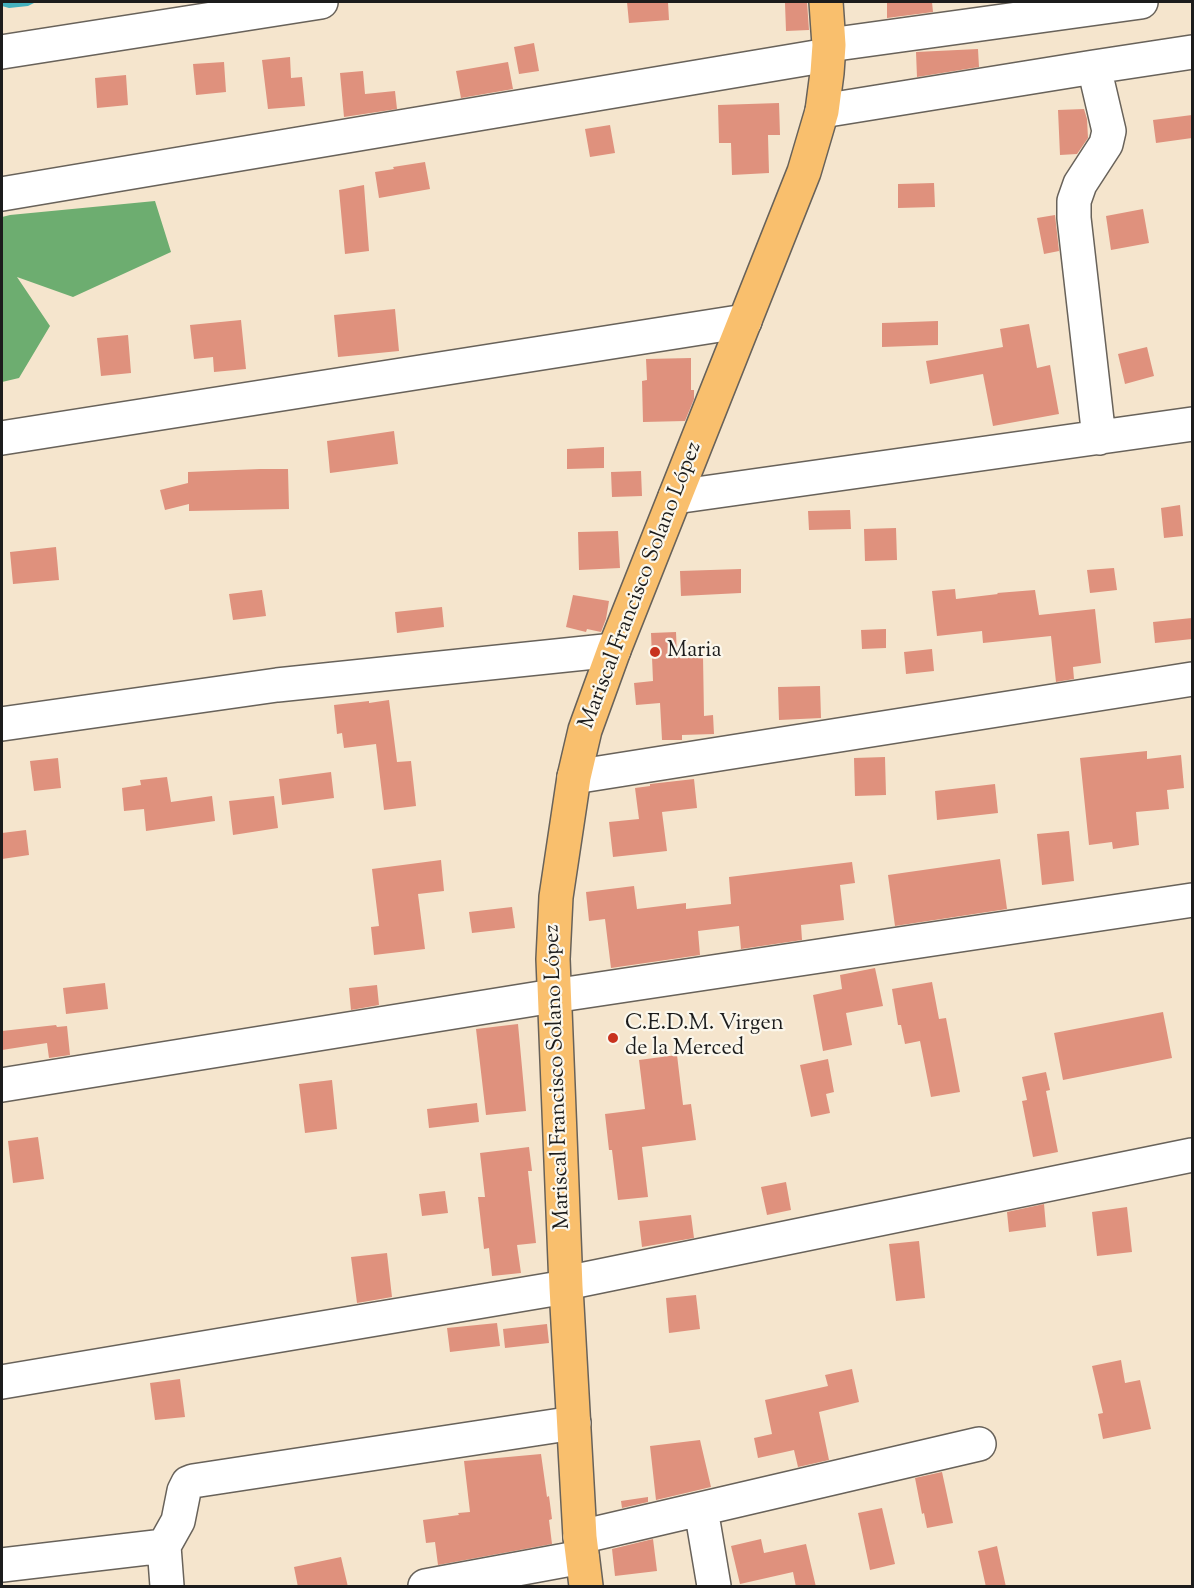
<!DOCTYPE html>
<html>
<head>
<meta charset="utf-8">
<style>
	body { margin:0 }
	#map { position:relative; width:1194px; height:1588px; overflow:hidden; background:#f5e5cd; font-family:"Sorts Mill Goudy",serif }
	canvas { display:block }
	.frame { position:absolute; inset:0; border:3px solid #1c1c1c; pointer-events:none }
</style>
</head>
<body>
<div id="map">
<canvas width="1194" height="1588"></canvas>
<div class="frame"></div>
</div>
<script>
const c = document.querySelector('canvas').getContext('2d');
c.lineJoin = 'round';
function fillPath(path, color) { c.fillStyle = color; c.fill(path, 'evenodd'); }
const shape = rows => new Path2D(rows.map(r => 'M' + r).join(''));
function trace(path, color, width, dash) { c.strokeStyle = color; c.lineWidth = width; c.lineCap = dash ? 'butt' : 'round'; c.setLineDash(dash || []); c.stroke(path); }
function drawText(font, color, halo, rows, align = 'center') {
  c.font = font + ' "Sorts Mill Goudy",serif'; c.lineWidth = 4.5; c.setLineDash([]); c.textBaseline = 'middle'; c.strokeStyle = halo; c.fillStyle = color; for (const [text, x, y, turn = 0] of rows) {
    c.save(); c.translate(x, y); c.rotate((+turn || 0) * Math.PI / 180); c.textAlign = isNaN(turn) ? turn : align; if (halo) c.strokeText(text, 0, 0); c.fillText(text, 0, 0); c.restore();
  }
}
fillPath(shape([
	[155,201,171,252,73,297,17,277,50,326,19,378,2,382,2,217,10,215]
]), '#6dad70');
fillPath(shape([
	[2,2,36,2,28,6,9,8,2,6]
]), '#43b1be');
fillPath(shape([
	[627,2,668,2,669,20,629,23],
	[807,2,809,30,786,31,785,3],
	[887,2,932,2,933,12,887,18],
	[534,43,539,71,519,74,514,47],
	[978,49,979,67,917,77,916,52],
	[290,57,291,78,302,77,305,106,268,109,262,60],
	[224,62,226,92,196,95,193,64],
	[508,62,513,89,461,98,456,71],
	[363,71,365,94,395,91,397,109,344,117,340,73],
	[126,75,128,105,97,108,95,78],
	[779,103,780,135,768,135,769,173,732,175,731,143,719,143,718,105],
	[1084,109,1087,119,1088,138,1077,154,1060,155,1058,110],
	[1192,115,1192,138,1156,143,1153,120],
	[610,125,615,153,590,157,585,129],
	[425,162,430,189,379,198,375,172,394,169,393,167],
	[934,183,935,207,898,208,898,184],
	[364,185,369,251,345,254,339,190],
	[1143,209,1149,243,1111,250,1106,216],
	[1055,215,1059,251,1044,254,1037,218],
	[395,309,399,351,338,357,334,315],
	[241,320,246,369,214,372,213,357,194,359,190,325],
	[938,321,938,345,882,347,882,323],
	[1029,324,1037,368,1050,365,1059,414,993,426,983,374,930,384,926,361,1003,347,1000,329],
	[128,335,131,373,101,376,97,338],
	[1147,347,1154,376,1125,384,1118,354],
	[691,358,691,390,694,390,694,399,685,421,643,422,642,381,647,380,646,359],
	[394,431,398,464,330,473,327,441],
	[604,447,604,468,567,469,567,449],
	[260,469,288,469,289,509,189,511,189,504,165,510,160,490,188,483,188,472],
	[641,471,642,496,612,497,611,472],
	[1180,505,1183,536,1164,538,1161,508],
	[850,510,851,529,809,530,808,511],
	[896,528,897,560,865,561,864,529],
	[618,531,620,568,579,570,578,532],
	[56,547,59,580,13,584,10,552],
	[1114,568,1117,590,1090,593,1087,570],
	[741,569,741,593,681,596,680,571],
	[955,589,956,599,998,594,997,593,1035,590,1039,615,1095,609,1101,663,1073,667,1074,679,1056,682,1051,636,983,643,982,631,937,636,932,591],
	[262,590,266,616,233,620,229,594],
	[573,595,609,601,606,619,601,632,587,629,586,632,566,627],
	[442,607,444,627,397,633,395,612],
	[1192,618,1192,639,1155,643,1153,622],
	[886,629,886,648,862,649,861,630],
	[676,632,677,657,703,656,704,716,713,715,714,734,682,735,682,740,662,740,660,703,636,705,634,683,653,681,651,633],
	[932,649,934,671,906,674,904,652],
	[820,686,821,718,779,720,778,687],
	[389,700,397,762,411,761,416,806,384,810,376,744,344,748,342,733,337,734,334,705,369,701,369,703],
	[1147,751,1147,759,1181,755,1184,788,1167,790,1169,809,1136,812,1139,845,1113,849,1112,842,1089,845,1080,758],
	[885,757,886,795,855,796,854,758],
	[58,758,61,788,34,791,30,761],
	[331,772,334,798,282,805,279,779],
	[167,777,171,802,212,796,215,821,146,831,144,809,124,811,122,788,141,785,140,780],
	[694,779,697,808,662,812,667,851,613,857,609,822,639,819,635,788,650,786,650,784],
	[995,784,998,813,937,820,935,791],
	[274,796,278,828,233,835,229,801],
	[26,830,29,855,2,859,2,833],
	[1069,831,1074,881,1042,885,1037,834],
	[1000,859,1007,909,895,926,888,875],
	[441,860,444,891,418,894,425,949,374,955,371,927,379,926,372,869],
	[852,862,855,883,840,885,844,920,801,925,802,940,741,949,739,926,698,931,700,955,611,968,605,919,589,921,586,892,634,886,637,909,686,903,686,909,731,904,729,877],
	[512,907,515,928,472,933,469,912],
	[875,968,883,1006,846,1013,852,1045,823,1051,813,995,842,989,840,975],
	[932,982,939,1019,946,1018,960,1092,931,1097,920,1041,905,1044,901,1025,898,1025,892,989],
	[105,983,108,1009,66,1014,63,988],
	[377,985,379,1005,351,1010,349,988],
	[1163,1012,1172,1058,1063,1080,1054,1033],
	[518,1024,526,1111,486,1115,476,1029],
	[56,1025,57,1027,67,1026,70,1055,49,1058,47,1043,2,1050,2,1031],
	[677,1055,683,1105,691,1104,696,1140,642,1147,648,1197,618,1200,612,1150,609,1150,605,1114,645,1109,639,1060],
	[828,1059,834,1092,826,1094,830,1113,811,1117,800,1065],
	[1046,1072,1050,1090,1046,1091,1058,1152,1033,1157,1022,1101,1027,1100,1022,1077],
	[332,1080,337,1129,305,1133,299,1084],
	[477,1103,479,1122,429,1128,427,1109],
	[38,1137,44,1179,13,1183,8,1141],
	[529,1147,532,1171,528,1171,536,1243,517,1245,521,1273,492,1276,489,1248,484,1249,478,1197,485,1197,480,1153],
	[786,1182,791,1210,767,1215,761,1187],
	[445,1191,448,1213,422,1216,419,1194],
	[1044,1204,1046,1227,1009,1232,1007,1212],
	[1127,1207,1132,1252,1097,1256,1092,1212],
	[691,1215,694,1238,642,1247,639,1221],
	[919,1241,925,1298,896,1301,889,1244],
	[387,1253,392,1297,357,1303,351,1257],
	[696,1295,700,1329,669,1333,666,1298],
	[497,1323,500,1346,450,1352,447,1328],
	[547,1324,549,1343,505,1348,503,1329],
	[1121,1360,1125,1383,1140,1380,1151,1429,1103,1439,1098,1414,1103,1413,1092,1366],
	[852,1369,859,1402,819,1412,829,1460,798,1467,794,1450,758,1458,754,1438,772,1434,765,1400,828,1386,825,1375],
	[180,1379,185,1417,155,1420,150,1383],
	[700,1440,711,1487,656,1500,650,1446],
	[541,1454,547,1497,549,1496,552,1519,549,1520,552,1544,438,1565,435,1542,426,1543,423,1520,459,1515,458,1513,470,1512,464,1461],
	[942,1472,953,1523,927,1528,924,1513,922,1514,915,1478],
	[648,1497,648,1502,622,1508,621,1501],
	[882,1508,895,1564,870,1570,858,1513],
	[653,1539,657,1571,615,1576,612,1549],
	[761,1539,764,1553,806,1544,816,1587,796,1587,793,1572,740,1584,731,1546],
	[997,1546,1006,1587,986,1587,978,1551],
	[341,1557,348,1587,298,1587,294,1567]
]), '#df917d');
const minor = shape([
	[829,45,1141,2],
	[2,52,321,2],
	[1094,67,1109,131,1106,144,1080,184,1074,201,1074,218,1099,438],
	[822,111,1094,67,1192,52],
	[2,194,828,55],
	[2,438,745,321],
	[675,497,1192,424],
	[2,724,277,685,614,650],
	[574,777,1192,679],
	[2,1085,553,996,1192,900],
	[566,1283,1192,1155],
	[2,1382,566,1287],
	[701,1509,714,1586],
	[580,1537,979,1444],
	[2,1565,164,1546],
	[167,1586,164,1546,178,1521,184,1491,188,1483,193,1481,574,1423],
	[425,1586,582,1557]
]);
const major = shape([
	[586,1586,580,1537,566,1287,553,959,556,897,574,777,585,730,614,650,804,172,822,111,827,73,829,45,826,2]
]);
trace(minor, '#68625a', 36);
trace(major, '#68625a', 36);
trace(minor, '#fff', 33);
trace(major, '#f9bf6d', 33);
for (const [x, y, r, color] of [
	[655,652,6,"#c8321e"],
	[613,1038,6,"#c8321e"]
]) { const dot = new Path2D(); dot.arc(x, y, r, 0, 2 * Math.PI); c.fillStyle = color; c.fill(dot); trace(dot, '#fbf7ec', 2); }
drawText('22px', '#1c1c1c', '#fbf7ec', [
	["Mariscal Francisco Solano López",642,586,-69],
	["Mariscal Francisco Solano López",559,1077,-92]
]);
drawText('22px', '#1c1c1c', '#fbf7ec', [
	["Maria",667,652],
	["C.E.D.M. Virgen",625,1025],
	["de la Merced",625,1050]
], 'left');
</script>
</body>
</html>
